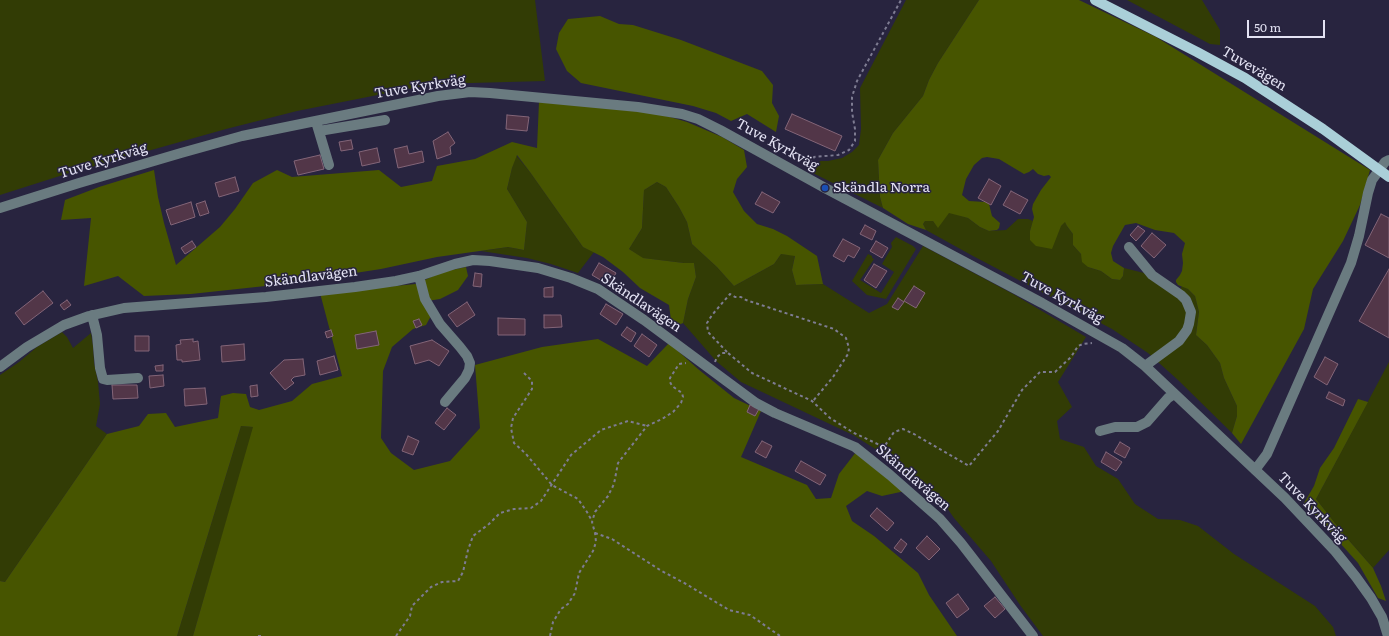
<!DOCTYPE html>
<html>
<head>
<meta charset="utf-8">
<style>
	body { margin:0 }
	#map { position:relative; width:1389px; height:636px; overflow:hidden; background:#28243f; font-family:Literata,serif }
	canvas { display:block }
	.scale { position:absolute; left:1247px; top:20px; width:78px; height:18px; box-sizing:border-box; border:2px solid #e3e2f3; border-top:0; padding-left:5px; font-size:12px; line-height:14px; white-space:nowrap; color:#e3e2f3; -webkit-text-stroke:3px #28243f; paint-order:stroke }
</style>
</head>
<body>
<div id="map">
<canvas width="1389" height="636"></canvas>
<div class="scale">50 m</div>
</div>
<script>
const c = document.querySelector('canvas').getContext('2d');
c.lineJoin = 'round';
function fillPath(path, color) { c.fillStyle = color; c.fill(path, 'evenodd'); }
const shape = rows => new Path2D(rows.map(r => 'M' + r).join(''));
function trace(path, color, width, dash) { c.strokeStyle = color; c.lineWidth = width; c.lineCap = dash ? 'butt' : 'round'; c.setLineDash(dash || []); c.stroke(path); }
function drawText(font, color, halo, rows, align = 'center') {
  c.font = font + ' Literata,serif'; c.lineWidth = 3; c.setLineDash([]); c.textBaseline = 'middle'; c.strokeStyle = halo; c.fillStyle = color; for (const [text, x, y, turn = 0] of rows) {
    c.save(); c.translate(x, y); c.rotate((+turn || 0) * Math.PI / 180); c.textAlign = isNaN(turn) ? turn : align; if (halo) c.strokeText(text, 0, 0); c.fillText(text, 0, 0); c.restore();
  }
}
fillPath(shape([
	[0,0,535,0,545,81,433,84,297,111,226,129,66,174,0,195],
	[906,0,979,0,938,63,929,80,923,96,893,133,878,160,880,197,883,208,813,173,814,164,821,161,828,161,842,158,852,152,859,145,861,129,860,88],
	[1127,0,1202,0,1220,30,1220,45,1210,44],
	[516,155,530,172,583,247,594,252,578,273,551,264,527,258,481,251,508,247,524,250,527,222,507,189,512,168],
	[657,182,666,187,679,207,687,222,692,244,717,267,734,286,774,264,781,254,795,255,792,270,796,285,823,284,869,313,887,304,923,246,1013,294,1086,337,1058,382,1072,407,1057,421,1060,439,1084,447,1096,466,1118,479,1135,504,1158,519,1180,520,1198,526,1234,554,1315,606,1333,627,1336,636,1043,636,1020,605,991,561,954,518,945,505,920,486,885,455,853,435,741,382,716,361,683,323,688,299,696,277,694,263,684,263,642,258,629,249,642,228,644,190],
	[949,212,968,218,980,227,989,231,1006,230,1018,219,1028,219,1033,221,1030,231,1061,226,1065,221,1067,226,1073,234,1073,245,1081,254,1088,267,1101,271,1112,279,1120,280,1123,276,1124,268,1144,273,1177,295,1182,286,1188,289,1195,296,1199,312,1196,335,1207,345,1220,363,1224,378,1237,406,1237,416,1232,433,1178,380,1148,353,1112,329,973,256,926,230,923,224,925,221,933,221,938,227],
	[896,237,913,246,916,249,886,299,867,295,852,281,868,254,872,256,872,258,874,259,860,280,881,293,894,272,882,264,892,247,891,243],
	[62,332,67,337,73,348,91,333,93,346,94,363,98,382,100,404,96,426,107,434,5,582,0,581,0,375,19,362,37,347],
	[1389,362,1389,550,1373,568,1345,536,1316,499],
	[241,426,254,427,193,636,177,636]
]), '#323c05');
fillPath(shape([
	[979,0,1079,0,1156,37,1370,170,1360,205,1343,241,1313,289,1304,329,1241,444,1232,433,1237,416,1237,406,1224,378,1220,363,1207,345,1196,335,1199,312,1195,296,1188,289,1178,285,1176,282,1176,280,1180,275,1182,271,1183,263,1182,254,1185,243,1174,233,1155,230,1136,223,1125,225,1113,246,1111,253,1113,261,1124,268,1123,276,1120,280,1112,279,1101,271,1088,267,1082,262,1081,254,1073,245,1073,234,1067,226,1065,222,1061,226,1052,249,1036,246,1030,240,1030,231,1034,217,1032,209,1033,204,1041,190,1051,177,1049,175,1044,176,1038,174,1033,169,1029,172,1024,174,999,159,987,157,982,158,974,165,966,179,962,195,969,201,985,202,989,204,992,216,1000,223,999,228,997,230,989,231,980,227,968,218,949,213,938,228,933,221,925,221,923,224,926,230,908,224,883,208,880,197,878,160,893,133,923,96,929,80,938,63],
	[600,16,619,24,633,25,681,40,762,71,773,85,772,103,779,116,776,132,747,114,731,121,716,113,693,106,581,83,567,71,556,49,559,33,568,19],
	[539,102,653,112,687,122,722,137,744,150,747,167,737,179,733,192,744,211,757,224,773,229,787,236,817,256,823,284,796,285,792,270,795,256,781,254,774,264,734,286,717,267,692,244,687,222,679,207,666,187,657,182,644,190,642,228,629,249,643,258,684,263,694,263,696,277,688,299,683,323,672,328,669,305,640,288,623,272,603,257,583,247,530,172,517,155,512,168,507,189,527,222,524,250,508,247,437,257,381,269,284,284,191,294,144,296,118,276,84,286,91,218,61,220,65,200,99,187,154,170,158,197,164,223,176,265,220,227,235,209,253,183,277,170,292,177,379,170,401,187,432,181,437,166,475,159,512,142,537,148],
	[466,267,468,276,458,290,440,299,427,301,432,314,426,325,413,329,392,347,383,371,381,438,391,453,414,470,450,461,480,428,475,365,542,347,598,339,647,366,669,343,698,369,734,398,761,411,741,457,807,485,816,499,831,498,839,474,856,452,905,491,882,496,867,491,846,506,852,521,874,536,918,573,929,595,957,636,193,636,253,427,241,426,177,636,0,636,0,581,5,582,107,434,139,426,148,414,166,413,175,427,218,418,221,396,233,393,246,394,250,407,259,410,292,401,312,384,342,376,320,293,416,284,442,272],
	[1358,399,1368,402,1316,499,1345,536,1373,568,1381,586,1386,601,1378,598,1358,563,1304,503,1314,486,1320,468,1334,448]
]), '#475500');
const building = shape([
	[792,114,842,136,835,151,785,129,792,114],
	[507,115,529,117,527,131,506,129,507,115],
	[448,132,455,143,450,147,451,154,437,159,433,141,448,132],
	[351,140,353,149,341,151,339,142,351,140],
	[407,146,409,154,422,151,424,162,398,168,394,149,407,146],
	[377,148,380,162,362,166,359,152,377,148],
	[320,155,324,169,298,175,294,161,320,155],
	[235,177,239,191,219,197,215,183,235,177],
	[989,179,1001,186,991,205,978,198,989,179],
	[1011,191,1028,200,1020,214,1003,205,1011,191],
	[762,192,780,202,773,213,755,204,762,192],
	[205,201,209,213,200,216,196,204,205,201],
	[191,202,195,217,171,225,166,210,191,202],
	[1381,214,1389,218,1389,258,1365,245,1381,214],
	[865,225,876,231,872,240,860,234,865,225],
	[1138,226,1145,231,1136,241,1130,235,1138,226],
	[1152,233,1166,245,1154,258,1141,246,1152,233],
	[843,239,860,248,854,258,848,255,844,262,833,256,843,239],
	[192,241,196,247,185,254,181,248,192,241],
	[876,241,888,248,882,258,870,251,876,241],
	[599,263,616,273,609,285,592,275,599,263],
	[874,264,887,271,876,288,864,280,874,264],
	[1389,269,1389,338,1359,321,1389,269],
	[475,273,482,274,481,287,473,286,475,273],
	[914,286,925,293,916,308,904,301,914,286],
	[553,287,553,297,544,297,544,288,553,287],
	[43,291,53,303,24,325,15,313,43,291],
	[898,298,904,302,898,310,892,307,898,298],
	[67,300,71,305,64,310,60,305,67,300],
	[467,302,475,315,457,327,448,315,467,302],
	[606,304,623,314,616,325,600,314,606,304],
	[544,315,561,315,562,327,544,328,544,315],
	[498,318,525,319,525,335,498,335,498,318],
	[419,319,422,325,416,328,413,321,419,319],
	[627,327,636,333,631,342,621,335,627,327],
	[331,330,333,336,327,338,325,332,331,330],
	[376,331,379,345,357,349,355,335,376,331],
	[642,334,657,345,649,357,634,346,642,334],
	[135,336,149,336,149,351,135,351,135,336],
	[193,339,193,342,198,341,200,360,182,362,182,360,177,360,176,345,181,344,180,340,193,339],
	[432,340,449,351,439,366,429,360,415,364,410,346,432,340],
	[244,344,245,360,222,362,221,346,244,344],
	[334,356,338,370,320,375,317,361,334,356],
	[1325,357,1338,364,1327,385,1314,377,1325,357],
	[303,359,305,375,294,377,291,380,294,383,285,390,270,373,284,360,303,359],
	[163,365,163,371,156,371,155,366,163,365],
	[163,375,164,386,150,388,149,376,163,375],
	[112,385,137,385,138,398,113,399,112,385],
	[257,385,258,396,251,397,250,386,257,385],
	[205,388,207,404,185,406,184,389,205,388],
	[1329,392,1345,400,1343,406,1326,398,1329,392],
	[750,405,759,409,755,416,747,412,750,405],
	[447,408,456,415,444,430,435,423,447,408],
	[408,436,419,441,413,455,402,451,408,436],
	[762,441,772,446,766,458,755,452,762,441],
	[1120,442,1130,448,1125,458,1114,452,1120,442],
	[1106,452,1122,462,1116,471,1101,462,1106,452],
	[801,461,826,475,820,485,795,471,801,461],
	[877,508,894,523,887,531,870,516,877,508],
	[927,536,940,549,929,560,916,548,927,536],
	[901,539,907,544,901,553,894,548,901,539],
	[958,594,969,609,957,618,946,603,958,594],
	[995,597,1005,609,995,618,984,606,995,597]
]);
fillPath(building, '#523648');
trace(building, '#836578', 1);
trace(shape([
	[808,169,814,157,838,155,849,150,855,141,855,129,852,112,852,97,857,81,901,0],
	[727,352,708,332,707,323,712,315,730,294,735,297,741,297,746,300,834,329,846,338,849,348,848,354,833,377,813,401],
	[715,362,717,357,722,353,728,353,752,373,812,401,830,418,854,433,884,447,894,432,903,429,914,434,969,466,998,431,1022,390,1040,372,1055,372,1071,357,1078,346,1083,344,1092,343],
	[524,373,532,381,532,389,513,418,511,428,514,443,526,454,552,485,578,499,587,512,592,521],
	[595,533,612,539,660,570,686,584,729,610,750,615,780,636],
	[258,636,261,636],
	[396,636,410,616,412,606,431,587,442,582,458,581,463,572,468,550,473,536,489,524,500,513,514,509,531,508,541,501,571,455,601,430,628,421,647,426],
	[550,636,553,622,561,609,568,604,575,593,579,573,593,551,596,542,595,533,592,522,595,512,608,496,614,484,618,463,647,426,662,419,673,412,681,403,683,397,682,393,672,386,670,382,670,378,679,364,686,363]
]), '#7e7c92', 2, [3, 3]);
trace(shape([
	[317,125,329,165],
	[319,131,385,120],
	[0,208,79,183,181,153,242,136,438,96,470,92,490,93,638,107,682,114,698,119,720,130,825,188,1042,303,1122,348,1145,366,1285,498,1335,551,1356,577,1371,598,1382,617,1388,636],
	[1129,247,1152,275,1181,295,1186,300,1191,312,1189,324,1187,330,1179,341,1145,366],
	[419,276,425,299,440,324,460,347,467,356,470,363,469,370,465,378,445,402],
	[92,315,97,335,100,368,103,379,107,380,138,378],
	[0,367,27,347,64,325,89,316,124,308,266,297,355,287,396,281,419,276,455,264,473,260,490,261,538,268,571,278,598,289,644,320,756,403,775,413,855,447,890,475,940,519,961,543,1033,636],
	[1100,431,1115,427,1137,427,1147,422,1168,398,1174,394],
	[1255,470,1267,454,1351,263,1359,236,1368,193,1372,180,1385,162,1389,160]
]), '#6a7b80', 10);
trace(shape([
	[1095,0,1197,52,1245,78,1323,129,1389,177]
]), '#aacfd8', 10);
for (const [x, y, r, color] of [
	[825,188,4,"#1a4fb4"]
]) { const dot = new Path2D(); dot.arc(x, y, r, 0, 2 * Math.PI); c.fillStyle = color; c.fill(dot); trace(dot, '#28243f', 1.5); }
drawText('14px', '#e3e2f3', '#28243f', [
	["Tuvevägen",1254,69,31],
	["Tuve Kyrkväg",420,87,-9],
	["Tuve Kyrkväg",777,145,29],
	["Tuve Kyrkväg",103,161,-17],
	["Skändlavägen",311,277,-7],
	["Tuve Kyrkväg",1062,298,29],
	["Skändlavägen",641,303,34],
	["Skändlavägen",913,478,41],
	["Tuve Kyrkväg",1312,508,46]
]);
drawText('14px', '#e3e2f3', '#28243f', [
	["Skändla Norra",833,188]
], 'left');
</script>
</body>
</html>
